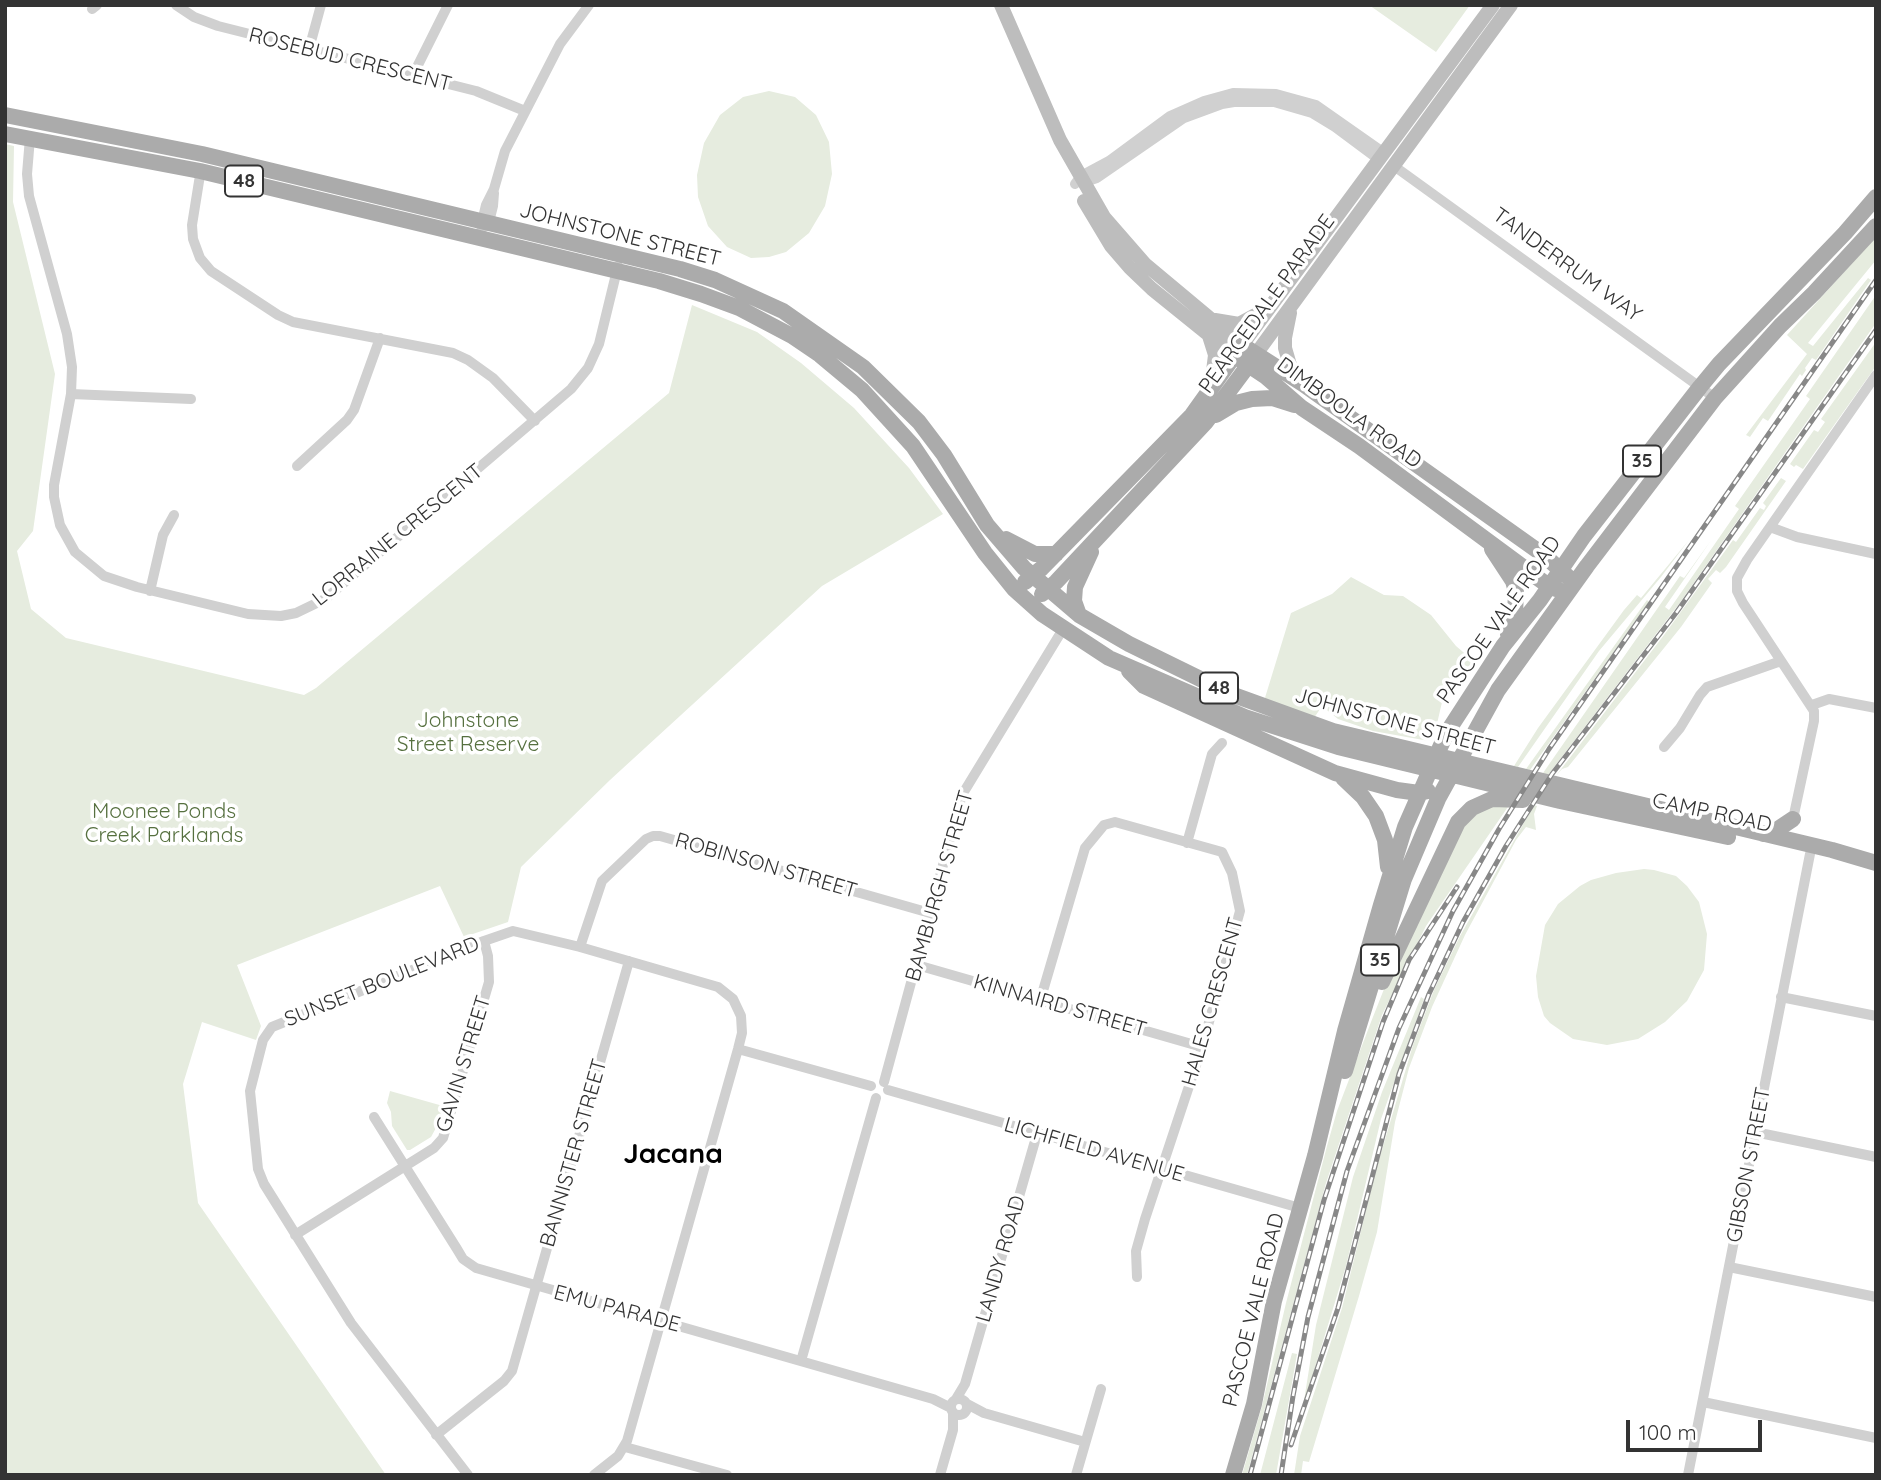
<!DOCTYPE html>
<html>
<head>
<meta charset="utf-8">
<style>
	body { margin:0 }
	#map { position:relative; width:1881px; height:1480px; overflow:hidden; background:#fff; font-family:Quicksand,sans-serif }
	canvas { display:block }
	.frame { position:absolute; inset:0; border:7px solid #333; pointer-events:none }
	.scale { position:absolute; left:1626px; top:1420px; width:136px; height:32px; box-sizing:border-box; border:4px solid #333; border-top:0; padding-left:9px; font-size:21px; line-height:24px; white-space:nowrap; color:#333; -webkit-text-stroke:5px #fff; paint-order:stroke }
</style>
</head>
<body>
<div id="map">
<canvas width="1881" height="1480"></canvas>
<div class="frame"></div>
<div class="scale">100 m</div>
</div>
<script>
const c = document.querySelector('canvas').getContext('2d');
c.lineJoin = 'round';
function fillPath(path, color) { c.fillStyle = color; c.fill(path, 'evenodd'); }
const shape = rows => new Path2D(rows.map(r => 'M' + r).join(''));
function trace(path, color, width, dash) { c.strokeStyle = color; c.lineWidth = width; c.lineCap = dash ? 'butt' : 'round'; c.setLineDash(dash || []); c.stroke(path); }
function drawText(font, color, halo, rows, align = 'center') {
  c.font = font + ' Quicksand,sans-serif'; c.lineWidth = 7; c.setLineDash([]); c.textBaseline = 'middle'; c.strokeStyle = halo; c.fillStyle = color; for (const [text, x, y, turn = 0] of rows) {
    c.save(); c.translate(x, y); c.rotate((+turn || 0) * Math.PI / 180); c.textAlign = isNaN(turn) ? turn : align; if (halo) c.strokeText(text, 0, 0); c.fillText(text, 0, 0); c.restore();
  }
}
fillPath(shape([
	[1369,5,1470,5,1436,52],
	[769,91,795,97,816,115,829,142,832,174,825,206,809,233,786,252,769,257,751,258,727,247,708,226,698,197,697,175,704,143,720,115,743,97],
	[5,144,14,146,13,202,55,374,33,531,17,551,31,609,66,638,304,695,316,688,669,393,692,305,757,332,801,363,854,408,909,468,943,514,822,586,610,780,521,867,508,922,464,937,440,886,237,965,261,1026,256,1040,202,1022,183,1084,198,1203,386,1475,5,1475],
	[1876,237,1876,260,1808,343,1813,346,1868,278,1871,280,1816,360,1812,358,1805,368,1806,370,1802,376,1800,374,1768,421,1763,418,1750,437,1746,435,1807,354,1787,335],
	[1876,295,1876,323,1679,604,1548,775,1543,773,1680,576,1684,578,1712,539,1665,607,1669,610,1739,509,1735,506,1810,399,1806,396],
	[1876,342,1876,366,1803,469,1796,465,1794,467,1790,464,1814,430,1818,432,1825,422,1821,419],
	[1781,478,1786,481,1726,567,1720,573,1716,570,1708,579,1712,583,1681,627,1568,767,1562,769,1555,777,1664,635,1733,540,1736,542,1760,508,1764,510,1766,506,1763,503],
	[1689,540,1661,577,1599,651,1518,767,1514,766,1538,728,1624,610,1637,595,1641,598],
	[1351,577,1384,595,1403,596,1431,615,1456,646,1476,663,1467,679,1446,685,1436,728,1429,741,1373,731,1338,719,1322,706,1314,718,1264,701,1291,613,1332,594],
	[1647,600,1649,602,1530,770,1526,769],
	[1512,801,1426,926,1382,1015,1326,1183,1247,1475,1242,1475,1262,1406,1286,1303,1327,1146,1337,1111,1371,1022,1386,984,1461,825,1479,809],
	[1534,805,1537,806,1534,814,1536,830,1526,827,1516,840,1465,935,1432,1007,1409,1068,1395,1122,1377,1232,1359,1296,1309,1462,1303,1461,1301,1475,1294,1475,1300,1436,1342,1308,1376,1170,1413,1045,1434,990,1460,936],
	[1644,869,1654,870,1676,876,1687,886,1699,902,1707,934,1704,970,1687,1001,1665,1022,1638,1039,1607,1045,1573,1039,1550,1023,1544,1016,1538,997,1536,976,1545,925,1558,904,1580,886,1591,880,1616,873],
	[1421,997,1424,999,1381,1119,1346,1266,1303,1407,1316,1325,1353,1177,1382,1092],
	[390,1091,443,1106,437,1126,431,1137,410,1150,407,1150,392,1126,391,1112,387,1103],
	[1292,1353,1297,1354,1276,1475,1260,1475]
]), '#e6ecdf');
trace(shape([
	[176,5,194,17,218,26,476,91,525,111],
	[92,9,97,5],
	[309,49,321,5],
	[413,75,448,5],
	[30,138,27,174,29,196,67,334,72,367,71,394,54,485,54,497,60,525,75,552,104,576,137,587,248,614,281,616,296,613,325,599,571,389,588,368,599,344,618,266],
	[1394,166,1715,398],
	[201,169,192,225,193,239,200,258,211,271,278,315,293,322,453,353,468,360,493,378,535,421],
	[1082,183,1097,178,1184,118,1222,104,1234,102,1274,102,1312,113,1335,127,1378,159],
	[1075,184,1081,176,1109,161,1170,116,1204,101,1233,93,1276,94,1316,105,1383,152],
	[488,226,493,206,494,193],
	[481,239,482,222,486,205,494,189,505,151,560,44,589,5],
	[71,394,191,399],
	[297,466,347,420,354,410,380,338],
	[1770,527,1797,537,1876,554],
	[150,591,163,535,174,515],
	[1812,705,1829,699,1876,708],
	[1664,747,1680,728,1700,695,1707,687,1781,661],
	[1793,819,1814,721,1814,711,1743,603,1737,591,1737,578,1747,560,1876,375],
	[1187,843,1212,754,1222,743],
	[580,947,602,881,646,839,653,836,660,836,930,913],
	[917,965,1202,1047],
	[1781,997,1876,1016],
	[1040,1001,1085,848,1104,825,1115,822,1222,852,1232,873,1240,911,1202,1047,1145,1219,1136,1251,1137,1277],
	[738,1049,871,1086],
	[884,1082,962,795,1063,629],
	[888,1090,1300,1208],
	[374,1117,457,1249,463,1259,476,1268,933,1399,951,1408],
	[1755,1132,1876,1157],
	[295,1235,434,1148,443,1138,489,982,488,956,484,941],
	[1729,1267,1876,1297],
	[801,1361,876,1098],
	'951 1407a8 8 0 1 1 16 0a8 8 0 1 1-16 0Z',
	[956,1399,965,1384,1037,1134],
	[1703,1402,1876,1438],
	[967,1404,984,1413,1085,1442],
	[436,1435,504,1381,512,1371,629,961],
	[625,1447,727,1475],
	[468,1475,351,1323,264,1184,258,1169,250,1091,263,1040,272,1027,484,941,513,931,580,947,718,987,733,999,741,1016,742,1033,738,1049,627,1441,618,1456,594,1475],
	[940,1475,953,1430,953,1412],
	[1076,1475,1101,1389],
	[1688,1475,1810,854]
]), '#d0d0d0', 10);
trace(shape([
	[1001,5,1060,140,1104,217,1145,264,1242,345,1493,5],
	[1084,201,1111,246,1130,268,1152,289,1235,356],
	[1290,313,1285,338,1285,348,1290,365,1301,382],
	[1215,320,1239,324,1261,312],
	[1209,336,1215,355,1211,387],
	[1256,354,1511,5]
]), '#bdbdbd', 14);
trace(shape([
	[5,115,202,154,680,269,715,280,783,311,863,367,919,422,944,455,987,525,1024,568,1079,615,1129,644,1231,694,1333,731,1832,850,1876,863],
	[5,134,200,171,659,281,701,294,739,308,792,336,820,355,862,390,913,446,985,553,1014,589,1042,614,1109,658,1245,717,1338,747,1560,801,1728,837],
	[1235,356,1265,376,1302,408,1359,446,1550,587,1559,590],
	[1216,415,1236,403,1252,399,1272,398,1294,405],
	[1006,539,1035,554,1056,554],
	[1492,549,1513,581,1516,592,1515,614,1508,634],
	[1025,582,1042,568,1192,415,1242,345,1303,384,1545,556,1568,577],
	[1042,594,1056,582,1206,422,1253,359],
	[1079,615,1074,601,1075,587,1091,552],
	[1129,671,1144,686,1335,773,1397,790,1419,793,1428,791],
	[1343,778,1363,797,1376,816,1385,840,1388,867],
	[1763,834,1775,831,1793,819],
	[1382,982,1458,822,1472,808,1492,799,1523,800],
	[1345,1071,1404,879,1438,799,1498,690,1587,566,1715,398,1780,326,1814,293,1876,226],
	[1233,1475,1254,1404,1274,1301,1315,1156,1345,1031,1381,905,1405,827,1446,734,1503,646,1540,600,1584,536,1700,387,1719,364,1845,233,1876,197]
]), '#ababab', 16);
const rail = shape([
	[1291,1445,1338,1308,1399,1074,1429,994,1463,922,1506,846,1552,774,1676,613,1876,330],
	[1250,1475,1324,1200,1383,1022,1409,960,1457,887],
	[1281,1475,1293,1396,1308,1317,1347,1171,1399,1028,1453,911,1499,829,1549,749,1876,280]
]);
trace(rail, '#888', 5);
trace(rail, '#fff', 2.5, [8]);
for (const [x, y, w] of [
	[244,181,38],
	[1642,461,38],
	[1219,688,38],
	[1380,960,38]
]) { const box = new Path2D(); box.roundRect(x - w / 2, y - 15.5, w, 31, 5); c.fillStyle = '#fff'; c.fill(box); trace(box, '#333', 2); }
drawText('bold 19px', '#333', null, [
	["48",244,181],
	["35",1642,461],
	["48",1219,688],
	["35",1380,960]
]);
drawText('21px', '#333', '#fff', [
	["ROSEBUD CRESCENT",350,60,14],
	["JOHNSTONE STREET",620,235,14],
	["TANDERRUM WAY",1567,265,36],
	["PEARCEDALE PARADE",1267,304,-54],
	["DIMBOOLA ROAD",1349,413,36],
	["LORRAINE CRESCENT",398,535,-39],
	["PASCOE VALE ROAD",1499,620,-55],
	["JOHNSTONE STREET",1395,722,15],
	["CAMP ROAD",1712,813,12],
	["ROBINSON STREET",766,866,16],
	["BAMBURGH STREET",940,886,-74],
	["SUNSET BOULEVARD",382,982,-22],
	["HALES CRESCENT",1213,1002,-74],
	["KINNAIRD STREET",1060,1006,16],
	["GAVIN STREET",464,1064,-73],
	["LICHFIELD AVENUE",1094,1150,16],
	["BANNISTER STREET",574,1153,-74],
	["GIBSON STREET",1749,1165,-79],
	["LANDY ROAD",1001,1259,-74],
	["EMU PARADE",617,1309,15],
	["PASCOE VALE ROAD",1254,1310,-76]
]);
drawText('21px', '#56703f', '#fff', [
	["Johnstone",468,721],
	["Street Reserve",468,745],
	["Moonee Ponds",164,812],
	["Creek Parklands",164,836]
]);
drawText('bold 28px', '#000', '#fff', [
	["Jacana",673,1155]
]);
</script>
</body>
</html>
